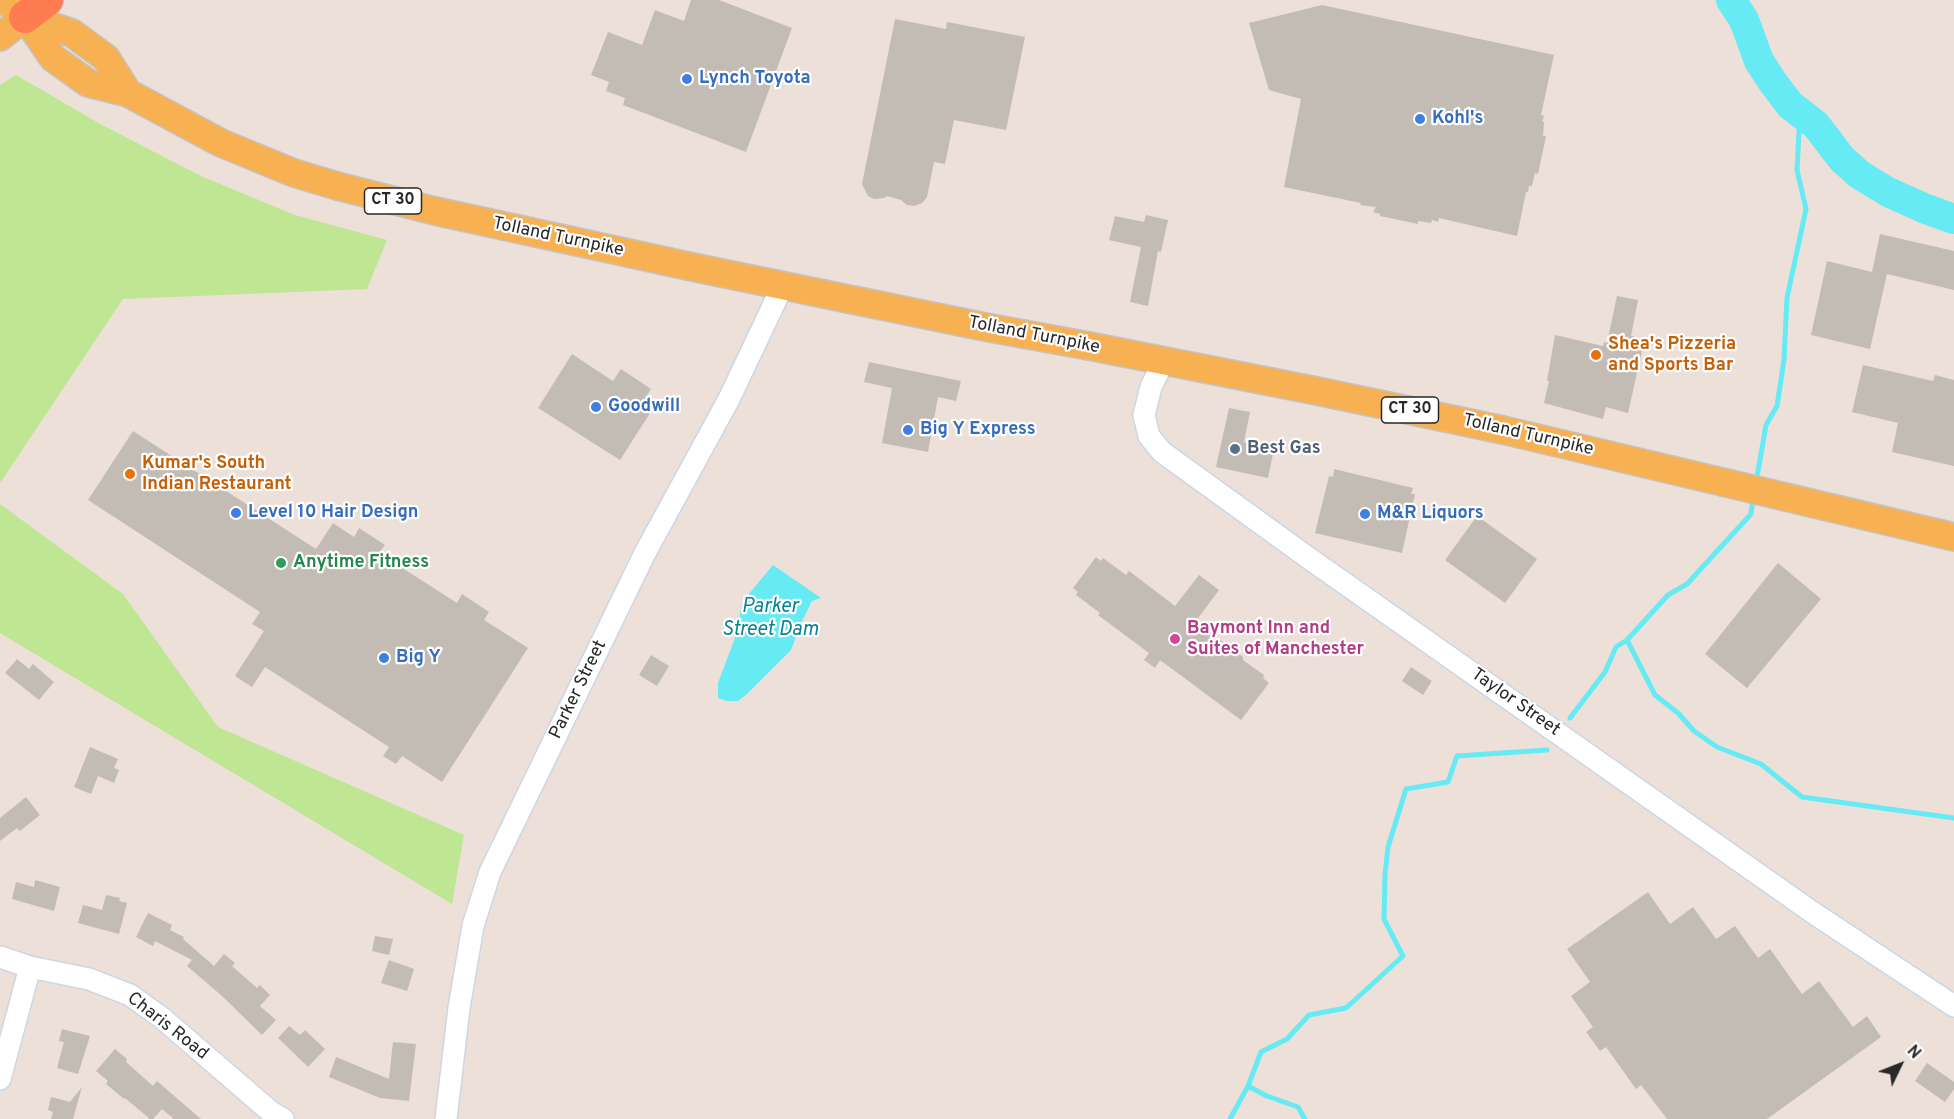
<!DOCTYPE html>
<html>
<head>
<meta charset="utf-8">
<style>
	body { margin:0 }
	#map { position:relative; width:1954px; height:1119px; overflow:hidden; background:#ece0d9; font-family:Overpass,sans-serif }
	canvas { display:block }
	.north { position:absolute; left:1870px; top:1035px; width:60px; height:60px; -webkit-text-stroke:4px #fff; paint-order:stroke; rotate:47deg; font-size:16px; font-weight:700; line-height:24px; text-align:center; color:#282828 }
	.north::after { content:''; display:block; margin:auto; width:21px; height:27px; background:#282828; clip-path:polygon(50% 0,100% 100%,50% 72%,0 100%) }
</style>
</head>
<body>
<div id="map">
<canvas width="1954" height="1119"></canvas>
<div class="north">N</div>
</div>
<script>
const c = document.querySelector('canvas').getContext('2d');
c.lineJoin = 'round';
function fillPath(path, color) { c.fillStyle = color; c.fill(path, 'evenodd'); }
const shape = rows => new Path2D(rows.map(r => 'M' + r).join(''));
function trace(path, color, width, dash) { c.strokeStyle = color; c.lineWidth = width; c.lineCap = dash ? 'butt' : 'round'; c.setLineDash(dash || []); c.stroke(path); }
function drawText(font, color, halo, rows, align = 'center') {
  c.font = font + ' Overpass,sans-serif'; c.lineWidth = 4.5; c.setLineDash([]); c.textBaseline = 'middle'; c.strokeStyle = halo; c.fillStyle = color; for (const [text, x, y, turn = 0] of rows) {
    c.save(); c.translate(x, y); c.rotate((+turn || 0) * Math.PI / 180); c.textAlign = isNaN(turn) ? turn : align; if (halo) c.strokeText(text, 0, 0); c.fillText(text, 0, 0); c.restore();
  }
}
fillPath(shape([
	[16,75,102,125,201,176,295,215,387,240,367,289,123,299,0,483,0,85],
	[0,504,123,594,218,727,464,835,452,904,0,633]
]), '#bfe692');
fillPath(shape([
	[773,565,821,598,812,601,802,621,791,650,747,694,738,701,727,701,718,698,718,683,735,638,742,604,748,595]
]), '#66eaf4');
trace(shape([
	[1756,483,1766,425,1777,406,1784,360,1787,298,1806,209,1797,170,1800,114],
	[1753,498,1751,514,1687,584,1668,595,1627,640,1655,695,1678,713,1694,731,1717,747,1761,764,1802,797,1954,818],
	[1570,718,1605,672,1616,647,1627,640],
	[1248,1086,1267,1096,1298,1107,1305,1119],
	[1230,1119,1248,1086,1261,1052,1287,1039,1309,1015,1346,1008,1403,956,1384,919,1385,875,1388,847,1406,789,1448,782,1457,756,1547,750]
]), '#66eaf4', 5);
trace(shape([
	[1731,0,1744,20,1759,61,1772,81,1790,105,1816,125,1842,159,1860,175,1888,192,1926,209,1954,219]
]), '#66eaf4', 30);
fillPath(shape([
	[691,0,719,0,792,28,746,152,623,105,625,98,606,91,609,82,591,75,608,32,642,45,655,10,684,21],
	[1322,5,1554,55,1541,115,1544,116,1542,122,1544,122,1543,136,1546,136,1538,174,1535,173,1532,186,1529,186,1528,192,1526,192,1517,236,1439,218,1438,222,1432,220,1431,223,1418,221,1418,224,1380,216,1380,214,1373,212,1376,207,1360,205,1361,203,1284,187,1301,99,1269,90,1249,23],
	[895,19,946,29,947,22,1025,37,1006,130,954,120,945,164,934,162,927,197,922,203,914,206,907,205,901,200,887,196,884,198,874,199,868,196,862,184],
	[1146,215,1168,220,1161,252,1158,251,1148,306,1130,302,1141,247,1109,240,1115,216,1144,222],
	[1880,234,1954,251,1954,290,1887,274,1870,349,1811,335,1827,261,1872,272],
	[1617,296,1638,300,1631,336,1634,336,1632,349,1642,351,1628,413,1606,407,1603,419,1544,403,1549,381,1547,381,1555,335,1603,346,1604,342,1607,343],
	[572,354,613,381,621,369,651,389,644,400,654,407,620,460,538,408],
	[869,362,961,381,956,401,938,397,928,452,882,443,892,388,864,382],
	[1863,365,1933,381,1935,375,1954,380,1954,466,1892,452,1898,423,1852,412],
	[1229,408,1250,412,1244,442,1274,449,1268,478,1216,467],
	[133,431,316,549,333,523,354,537,359,528,385,545,379,553,457,603,462,594,489,612,484,620,528,648,442,782,402,756,396,764,383,756,389,747,265,667,252,687,235,676,264,631,252,624,260,612,88,500],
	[1334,469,1413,488,1411,494,1415,494,1402,553,1315,533,1329,476,1333,477],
	[1477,516,1537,559,1505,603,1445,560],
	[1096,557,1101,561,1103,558,1126,575,1129,571,1175,606,1199,575,1219,590,1196,621,1243,657,1243,660,1264,675,1263,678,1269,683,1241,720,1160,660,1155,668,1144,660,1149,653,1098,615,1100,613,1076,595,1078,592,1073,588],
	[1778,563,1821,599,1747,688,1705,654],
	[651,655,669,666,657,686,639,675],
	[17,659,29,669,33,664,54,682,39,700,5,673],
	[1411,667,1432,681,1423,695,1402,681],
	[90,747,118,759,114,768,119,770,114,783,98,776,91,794,74,787],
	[26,797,40,815,20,831,17,828,0,841,0,818],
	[35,880,60,887,54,911,12,899,16,882,34,887],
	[1648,892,1670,924,1693,907,1716,939,1735,926,1758,958,1770,949,1802,994,1819,981,1853,1027,1867,1016,1881,1037,1767,1119,1667,1119,1641,1085,1636,1089,1606,1047,1600,1051,1586,1032,1593,1027,1571,996,1590,982,1567,949],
	[106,895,120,898,119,901,127,903,119,934,78,923,83,905,102,910],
	[148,913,172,925,170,930,184,937,183,939,214,966,224,954,235,963,232,966,257,988,260,985,270,995,260,1006,276,1020,262,1035,222,996,187,966,192,960,155,941,153,946,136,937],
	[375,936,393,939,389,955,372,951],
	[389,960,414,969,407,991,381,983],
	[289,1026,300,1035,305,1030,325,1049,308,1067,278,1038],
	[62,1029,90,1036,78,1074,57,1068,64,1042,59,1041],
	[393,1042,416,1044,409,1101,380,1098,329,1077,336,1057,389,1079],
	[115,1049,127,1059,126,1062,153,1086,157,1081,201,1119,174,1119,162,1109,153,1119,150,1119,125,1098,124,1099,106,1084,108,1081,96,1071],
	[1927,1063,1954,1082,1954,1089,1945,1102,1915,1081],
	[82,1087,73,1119,51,1119,53,1112,48,1110,51,1097,70,1102]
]), '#c3bcb5');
const minor = shape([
	[1164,360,1151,387,1144,415,1149,436,1162,452,1310,559,1812,912,1954,1006],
	[0,957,30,967,89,979,130,995,162,1018,271,1112,283,1119],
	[0,1079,30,967],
	[446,1119,459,1008,473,926,490,872,645,553,729,399,783,285]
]);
const major = shape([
	[5,0,25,17,53,58,88,83,128,93,221,143,294,173,337,186,435,211,697,268,985,327,1089,346,1317,391,1503,430,1954,537],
	[25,17,72,33,106,58,128,93],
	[0,37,25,17]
]);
const highway = shape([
	[25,17,47,0]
]);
trace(minor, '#ced6e3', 24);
trace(major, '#c3c3c3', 30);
trace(highway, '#c3c3c3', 34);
trace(minor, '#fff', 21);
trace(major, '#f7b153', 27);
trace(highway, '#ff7b51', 32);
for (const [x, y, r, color] of [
	[687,79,6,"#3f7fe0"],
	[1420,119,6,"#3f7fe0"],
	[1596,355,6,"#e8710a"],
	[596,407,6,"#3f7fe0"],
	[908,430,6,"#3f7fe0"],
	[1235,449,6,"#5c6f8a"],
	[130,474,6,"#e8710a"],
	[236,513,6,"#3f7fe0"],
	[1365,514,6,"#3f7fe0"],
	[281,563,6,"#2e9e5b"],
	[1175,639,6,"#d1479c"],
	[384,658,6,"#3f7fe0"]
]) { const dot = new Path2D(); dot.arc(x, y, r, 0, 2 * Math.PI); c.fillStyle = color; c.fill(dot); trace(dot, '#fff', 2); }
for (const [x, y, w] of [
	[393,201,57],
	[1410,410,57]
]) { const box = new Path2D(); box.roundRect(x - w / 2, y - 13, w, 26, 4.5); c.fillStyle = '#fff'; c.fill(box); trace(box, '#282828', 1.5); }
drawText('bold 16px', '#282828', null, [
	["CT 30",393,201],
	["CT 30",1410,410]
]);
drawText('bold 18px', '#366cbe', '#fff', [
	["Lynch Toyota",699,79],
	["Kohl's",1432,119],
	["Goodwill",608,407],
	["Big Y Express",920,430],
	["Level 10 Hair Design",248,513],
	["M&R Liquors",1377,514],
	["Big Y",396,658]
], 'left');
drawText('18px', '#282828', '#fff', [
	["Tolland Turnpike",558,238,12],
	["Tolland Turnpike",1034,336,11],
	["Tolland Turnpike",1528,436,13],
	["Parker Street",579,690,-64],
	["Taylor Street",1515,703,35],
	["Charis Road",167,1027,38]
]);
drawText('bold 18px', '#c56008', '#fff', [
	["Shea's Pizzeria",1608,345],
	["and Sports Bar",1608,366],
	["Kumar's South",142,464],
	["Indian Restaurant",142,485]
], 'left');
drawText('bold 18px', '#4e5e75', '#fff', [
	["Best Gas",1247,449]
], 'left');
drawText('bold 18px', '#27864d', '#fff', [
	["Anytime Fitness",293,563]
], 'left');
drawText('bold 18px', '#b23c85', '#fff', [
	["Baymont Inn and",1187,629],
	["Suites of Manchester",1187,650]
], 'left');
drawText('italic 20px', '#088297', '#fff', [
	["Parker",770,608],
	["Street Dam",770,631]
]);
</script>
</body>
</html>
